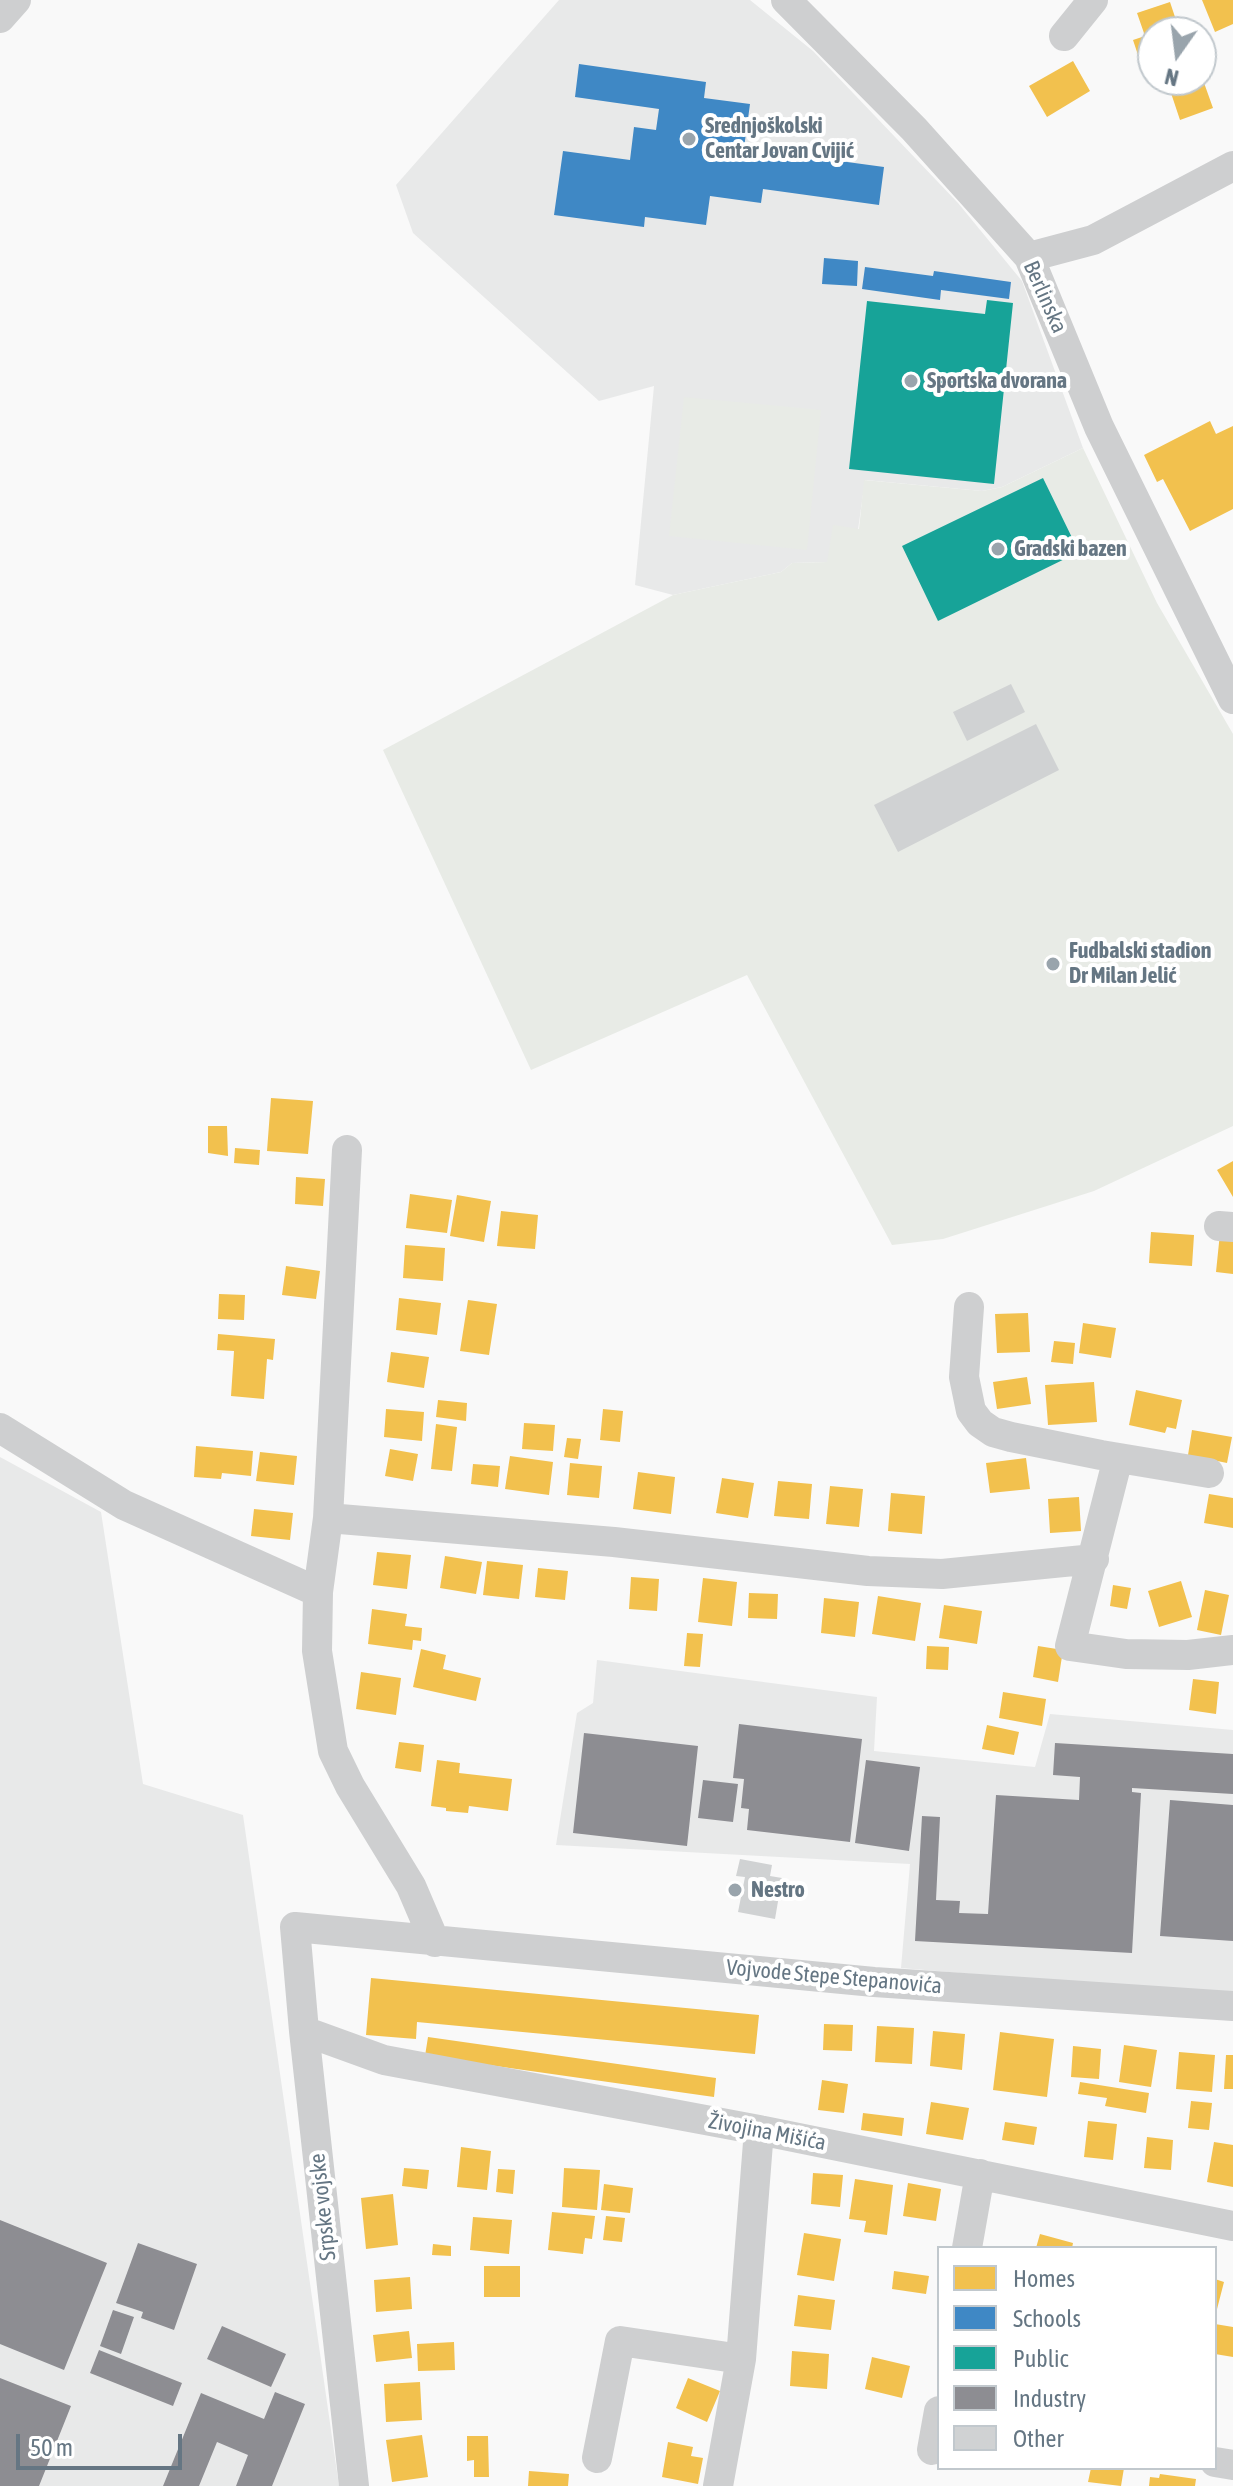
<!DOCTYPE html>
<html>
<head>
<meta charset="utf-8">
<style>
	body { margin:0 }
	#map { position:relative; width:1233px; height:2486px; overflow:hidden; background:#f9f9f9; font-family:"Asap Condensed",sans-serif }
	canvas { display:block }
	.legend { position:absolute; left:937px; top:2246px; width:280px; height:224px; box-sizing:border-box; background:#fff; border:2px solid #c1c8cd; margin:0; padding:10px 14px; list-style:none; font-size:24px; color:#657683 }
	.legend li { display:flex; align-items:center; gap:16px; height:40px }
	.legend b { width:40px; border:2px solid #c1c8cd }
	.north { position:absolute; left:1137px; top:16px; width:80px; height:80px; box-sizing:border-box; background:#fff; border:2px solid #c1c8cd; border-radius:50%; rotate:194deg; font-size:22px; font-weight:700; line-height:32px; text-align:center; color:#657683 }
	.north::after { content:''; display:block; margin:auto; width:28px; height:36px; background:#99a4ac; clip-path:polygon(50% 0,100% 100%,50% 72%,0 100%) }
	.scale { position:absolute; left:16px; top:2434px; width:166px; height:36px; box-sizing:border-box; border:4px solid #657683; border-top:0; padding-left:10px; font-size:24px; line-height:28px; white-space:nowrap; color:#657683; -webkit-text-stroke:6px #fff; paint-order:stroke }
</style>
</head>
<body>
<div id="map">
<canvas width="1233" height="2486"></canvas>
<ul class="legend">
<li><b style="height:22px;background:#f2c14e"></b>Homes</li>
<li><b style="height:22px;background:#3f88c5"></b>Schools</li>
<li><b style="height:22px;background:#17a398"></b>Public</li>
<li><b style="height:22px;background:#8d8d92"></b>Industry</li>
<li><b style="height:22px;background:#d0d2d3"></b>Other</li>
</ul>
<div class="north">N</div>
<div class="scale">50 m</div>
</div>
<script>
const c = document.querySelector('canvas').getContext('2d');
c.lineJoin = 'round';
function fillPath(path, color) { c.fillStyle = color; c.fill(path, 'evenodd'); }
const shape = rows => new Path2D(rows.map(r => 'M' + r).join(''));
function trace(path, color, width, dash) { c.strokeStyle = color; c.lineWidth = width; c.lineCap = dash ? 'butt' : 'round'; c.setLineDash(dash || []); c.stroke(path); }
function drawText(font, color, halo, rows, align = 'center') {
  c.font = font + ' "Asap Condensed",sans-serif'; c.lineWidth = 8; c.setLineDash([]); c.textBaseline = 'middle'; c.strokeStyle = halo; c.fillStyle = color; for (const [text, x, y, turn = 0] of rows) {
    c.save(); c.translate(x, y); c.rotate((+turn || 0) * Math.PI / 180); c.textAlign = isNaN(turn) ? turn : align; if (halo) c.strokeText(text, 0, 0); c.fillText(text, 0, 0); c.restore();
  }
}
fillPath(shape([
	[559,0,750,0,813,51,958,203,1022,281,1083,448,1002,487,982,491,865,480,858,530,828,562,792,563,781,572,673,595,635,585,654,386,599,401,413,233,396,185],
	[0,1457,101,1512,143,1784,243,1815,339,2486,0,2486],
	[597,1660,877,1697,874,1751,1035,1767,1050,1714,1233,1730,1233,1996,901,1968,910,1864,556,1845,577,1713,593,1703]
]), '#e8e9e9');
fillPath(shape([
	[684,397,821,410,807,550,669,536],
	[1083,448,1157,603,1233,734,1233,1126,1094,1191,943,1239,892,1245,747,975,531,1070,383,750,673,595,781,572,792,563,827,562,833,525,859,529,864,480,982,491,1002,487]
]), '#e8ebe6');
fillPath(shape([
	[1202,0,1233,0,1233,24,1215,32],
	[1170,2,1180,32,1153,32,1153,59,1151,54,1139,58,1133,40,1145,36,1137,13],
	[1073,61,1090,91,1047,117,1029,86],
	[1189,80,1203,80,1213,108,1180,120,1169,87],
	[1210,421,1216,434,1233,426,1233,509,1190,531,1163,479,1157,482,1144,455],
	[271,1098,313,1101,308,1154,267,1151],
	[208,1126,227,1126,228,1156,208,1153],
	[235,1148,260,1150,259,1165,234,1163],
	[1233,1161,1233,1197,1217,1170],
	[296,1177,325,1179,323,1206,295,1204],
	[410,1194,452,1200,447,1233,406,1228],
	[457,1195,491,1201,484,1242,450,1236],
	[501,1211,538,1215,535,1249,497,1246],
	[1151,1232,1194,1235,1192,1266,1149,1263],
	[1220,1233,1233,1234,1233,1274,1216,1272],
	[405,1245,445,1248,443,1281,403,1278],
	[286,1266,320,1271,316,1299,282,1295],
	[219,1294,245,1295,244,1320,218,1319],
	[399,1298,441,1303,437,1335,396,1330],
	[468,1300,497,1304,489,1355,460,1351],
	[1028,1313,1030,1352,997,1353,995,1314],
	[1083,1323,1116,1328,1111,1358,1079,1353],
	[218,1334,275,1339,273,1360,267,1359,264,1399,231,1396,234,1351,217,1350],
	[1054,1341,1075,1343,1073,1364,1051,1362],
	[391,1352,429,1357,424,1388,387,1382],
	[1027,1377,1031,1404,997,1409,993,1382],
	[1094,1382,1097,1422,1048,1425,1045,1385],
	[1136,1390,1182,1400,1176,1429,1167,1427,1165,1433,1129,1425],
	[438,1400,467,1403,466,1421,436,1417],
	[386,1409,424,1412,422,1441,384,1437],
	[603,1409,623,1411,620,1442,600,1440],
	[524,1423,555,1425,553,1451,522,1449],
	[436,1424,457,1427,452,1471,431,1469],
	[1192,1430,1232,1437,1227,1463,1188,1455],
	[567,1438,581,1439,578,1459,564,1457],
	[196,1446,253,1451,251,1476,222,1473,221,1479,194,1477],
	[390,1449,418,1454,413,1481,385,1476],
	[260,1452,297,1456,294,1485,256,1481],
	[510,1456,553,1462,549,1495,505,1489],
	[1026,1458,1030,1489,990,1493,986,1463],
	[570,1463,602,1466,599,1498,567,1495],
	[473,1464,500,1466,498,1487,471,1484],
	[638,1472,675,1477,671,1514,633,1509],
	[722,1478,754,1483,748,1518,716,1513],
	[778,1481,812,1484,809,1519,774,1516],
	[830,1486,863,1489,859,1527,826,1524],
	[891,1493,925,1496,922,1534,888,1531],
	[1209,1494,1233,1498,1233,1528,1204,1523],
	[1079,1497,1081,1531,1050,1533,1048,1499],
	[254,1509,293,1513,290,1540,251,1536],
	[377,1552,411,1555,407,1589,373,1585],
	[445,1556,482,1562,476,1594,440,1588],
	[487,1561,523,1565,519,1599,483,1595],
	[538,1568,568,1571,565,1600,535,1597],
	[631,1577,659,1579,657,1611,629,1609],
	[703,1578,737,1582,732,1626,698,1622],
	[1181,1581,1192,1617,1159,1627,1148,1591],
	[1113,1585,1131,1588,1127,1609,1110,1606],
	[1205,1590,1229,1595,1221,1635,1197,1630],
	[749,1593,778,1594,777,1619,748,1618],
	[878,1596,921,1603,915,1641,872,1634],
	[824,1598,859,1602,855,1637,821,1633],
	[944,1605,982,1611,977,1644,939,1638],
	[372,1609,407,1614,405,1626,422,1628,421,1641,413,1640,412,1650,368,1644],
	[687,1633,703,1634,700,1667,684,1666],
	[927,1646,949,1647,948,1670,926,1669],
	[1038,1646,1063,1650,1058,1682,1033,1677],
	[421,1649,446,1655,443,1669,481,1678,476,1701,413,1687],
	[361,1672,401,1678,396,1715,356,1709],
	[1193,1679,1219,1682,1216,1714,1189,1710],
	[1003,1692,1046,1699,1042,1726,999,1718],
	[987,1725,1019,1732,1014,1755,982,1749],
	[399,1742,424,1745,421,1772,395,1768],
	[437,1760,460,1763,459,1773,512,1779,508,1811,469,1806,468,1813,446,1811,446,1808,431,1806],
	[371,1978,759,2015,755,2054,417,2022,416,2039,366,2035],
	[824,2024,853,2025,852,2051,823,2050],
	[877,2026,914,2028,912,2064,875,2062],
	[933,2031,965,2034,962,2070,930,2066],
	[1000,2032,1054,2039,1047,2097,993,2090],
	[428,2037,716,2078,714,2097,425,2056],
	[1124,2045,1157,2050,1151,2087,1119,2082],
	[1073,2046,1101,2049,1099,2079,1071,2077],
	[1179,2052,1215,2055,1212,2092,1176,2089],
	[1226,2055,1233,2055,1233,2089,1224,2089],
	[822,2080,848,2084,844,2113,818,2110],
	[1080,2082,1149,2093,1146,2113,1105,2106,1107,2098,1078,2094],
	[1191,2101,1212,2103,1209,2130,1188,2128],
	[931,2102,969,2108,963,2140,926,2134],
	[863,2113,904,2118,902,2136,861,2130],
	[1088,2121,1117,2124,1113,2160,1084,2157],
	[1005,2122,1037,2127,1034,2145,1002,2140],
	[1147,2137,1173,2140,1171,2170,1144,2168],
	[1214,2142,1233,2145,1233,2187,1207,2182],
	[461,2147,491,2151,487,2190,457,2187],
	[404,2168,429,2170,427,2189,402,2186],
	[564,2168,600,2170,597,2210,562,2207],
	[498,2169,515,2170,513,2194,496,2192],
	[813,2173,843,2175,840,2207,811,2204],
	[855,2179,893,2185,887,2235,864,2232,866,2221,849,2219],
	[908,2183,941,2189,936,2221,903,2216],
	[604,2184,633,2188,630,2213,601,2210],
	[393,2194,398,2245,366,2249,361,2198],
	[552,2212,595,2216,592,2239,585,2238,583,2254,548,2250],
	[606,2216,625,2218,622,2242,603,2240],
	[473,2217,512,2220,509,2254,470,2250],
	[804,2233,841,2239,834,2281,797,2275],
	[1040,2234,1073,2243,1072,2248,1036,2248],
	[433,2244,451,2246,451,2256,432,2255],
	[484,2266,520,2266,520,2297,484,2297],
	[894,2271,929,2276,926,2294,892,2289],
	[410,2277,412,2309,376,2312,374,2280],
	[1215,2279,1224,2282,1216,2313,1215,2313],
	[798,2295,835,2300,831,2330,794,2326],
	[1215,2324,1233,2327,1233,2357,1215,2354],
	[409,2331,412,2358,376,2362,373,2335],
	[454,2342,455,2370,418,2371,417,2344],
	[792,2351,829,2354,827,2389,790,2386],
	[872,2357,910,2366,902,2398,865,2389],
	[688,2378,720,2391,707,2422,676,2408],
	[420,2382,422,2420,386,2422,384,2384],
	[422,2435,428,2477,392,2482,386,2440],
	[467,2436,488,2436,489,2477,474,2477,474,2460,467,2461],
	[668,2442,693,2447,691,2456,703,2458,698,2484,662,2477],
	[1091,2468,1124,2468,1121,2486,1088,2482],
	[529,2471,569,2474,568,2486,528,2486],
	[1160,2474,1196,2479,1195,2486,1149,2486,1150,2477,1159,2478]
]), '#f2c14e');
fillPath(shape([
	[579,64,706,82,704,98,750,104,744,148,884,167,879,205,763,189,761,203,710,196,706,225,645,217,644,227,554,215,563,151,630,160,634,127,656,130,659,109,575,97],
	[824,258,858,261,857,286,822,284],
	[865,267,933,276,934,271,1011,282,1009,299,941,290,940,300,862,289]
]), '#3f88c5');
fillPath(shape([
	[987,300,1013,303,994,484,849,469,867,301,985,314],
	[1043,478,1079,552,938,621,902,546]
]), '#17a398');
fillPath(shape([
	[739,1724,862,1739,850,1842,747,1830,749,1809,741,1808,744,1779,733,1778],
	[584,1733,698,1746,687,1846,573,1833],
	[1055,1743,1233,1754,1233,1794,1132,1788,1132,1792,1141,1793,1132,1953,915,1941,922,1816,940,1817,936,1900,960,1901,959,1913,988,1914,996,1795,1079,1800,1080,1777,1053,1775],
	[866,1760,920,1767,909,1851,855,1843],
	[703,1780,738,1784,733,1822,698,1818],
	[1170,1800,1233,1805,1233,1941,1160,1936],
	[0,2220,107,2263,64,2370,0,2344],
	[138,2243,197,2264,174,2330,141,2318,143,2312,116,2303],
	[113,2310,134,2317,121,2354,100,2346],
	[222,2326,286,2354,271,2387,207,2359],
	[99,2350,182,2383,173,2406,90,2373],
	[0,2378,71,2406,39,2486,0,2486],
	[275,2392,305,2404,272,2486,236,2486,248,2455,217,2442,199,2486,163,2486,201,2393,264,2419]
]), '#8d8d92');
fillPath(shape([
	[1011,684,1025,712,967,741,953,712],
	[1036,724,1059,770,898,852,874,805],
	[740,1859,772,1865,770,1876,782,1878,775,1919,738,1912,745,1877,736,1876]
]), '#d0d2d3');
trace(shape([
	[786,0,914,129,1029,257,1099,427,1233,699],
	[0,18,16,0],
	[1064,36,1093,0],
	[1029,257,1093,240,1233,166],
	[347,1150,328,1518,318,1592,317,1651,333,1751,350,1786,411,1886,435,1942],
	[1219,1226,1233,1227],
	[969,1307,964,1377,971,1411,980,1423,993,1432,1011,1437,1101,1455,1209,1473],
	[0,1428,124,1505,318,1592],
	[1118,1458,1070,1646,1126,1654,1188,1655,1233,1650],
	[328,1518,614,1542,868,1571,942,1574,1094,1559],
	[304,2031,384,2060,759,2130,1233,2226],
	[967,2248,980,2174],
	[932,2450,939,2411],
	[597,2458,620,2341,741,2359],
	[1215,2462,1233,2465],
	[354,2486,304,2031,295,1927,874,1982,1233,2006],
	[718,2486,741,2359,759,2130]
]), '#cecfd0', 30);
for (const [x, y, r, color] of [
	[689,139,8,"#99a4ac"],
	[911,381,8,"#99a4ac"],
	[998,549,8,"#99a4ac"],
	[1053,964,8,"#99a4ac"],
	[735,1890,8,"#99a4ac"]
]) { const dot = new Path2D(); dot.arc(x, y, r, 0, 2 * Math.PI); c.fillStyle = color; c.fill(dot); trace(dot, '#fff', 3); }
drawText('bold 22px', '#657683', '#fff', [
	["Srednjoškolski",705,126],
	["Centar Jovan Cvijić",705,151],
	["Sportska dvorana",927,381],
	["Gradski bazen",1014,549],
	["Fudbalski stadion",1069,951],
	["Dr Milan Jelić",1069,976],
	["Nestro",751,1890]
], 'left');
drawText('22px', '#657683', '#fff', [
	["Berlinska",1045,297,66],
	["Vojvode Stepe Stepanovića",834,1977,5],
	["Živojina Mišića",767,2132,11],
	["Srpske vojske",323,2207,-96]
]);
</script>
</body>
</html>
